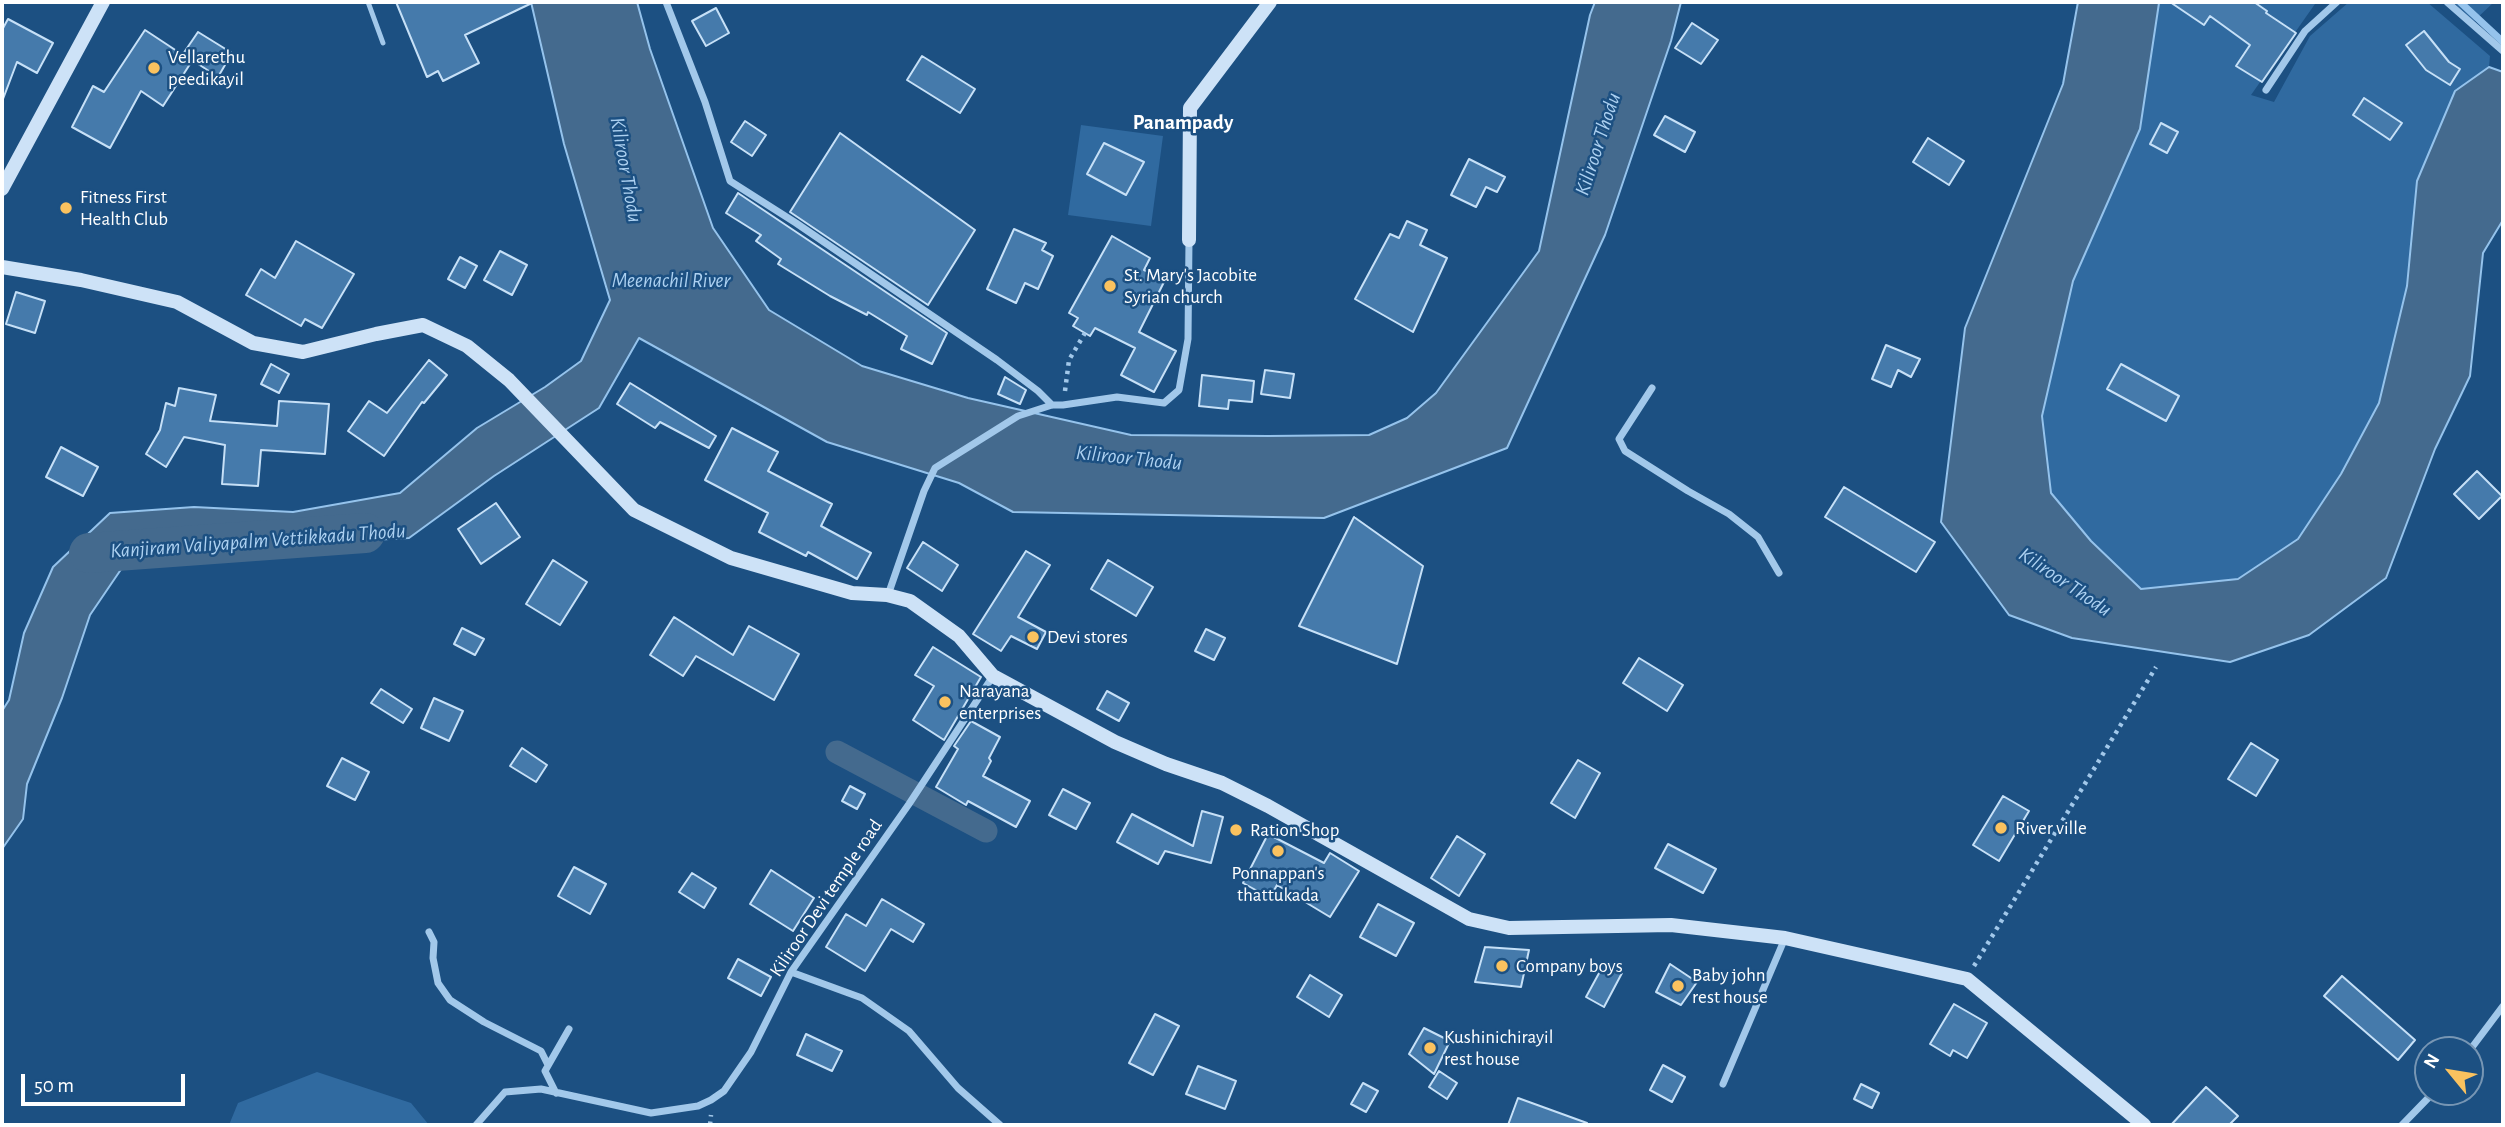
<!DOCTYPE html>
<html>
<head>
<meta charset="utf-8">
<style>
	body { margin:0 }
	#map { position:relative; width:2505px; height:1127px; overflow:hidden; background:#1c5082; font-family:"Alegreya Sans",sans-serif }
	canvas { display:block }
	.frame { position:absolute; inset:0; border:4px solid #fff; pointer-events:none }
	.north { position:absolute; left:2414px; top:1036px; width:70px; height:70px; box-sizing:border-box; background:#1c5082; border:2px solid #7796b4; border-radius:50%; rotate:300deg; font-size:19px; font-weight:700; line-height:28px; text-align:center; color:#fff }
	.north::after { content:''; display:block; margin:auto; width:24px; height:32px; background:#fac25f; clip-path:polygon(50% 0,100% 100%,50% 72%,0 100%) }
	.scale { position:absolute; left:21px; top:1074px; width:164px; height:32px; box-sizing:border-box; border:4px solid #fff; border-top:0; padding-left:9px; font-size:21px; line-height:24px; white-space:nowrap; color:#fff; -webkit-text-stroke:5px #1c5082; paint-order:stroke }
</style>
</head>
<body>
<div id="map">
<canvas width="2505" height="1127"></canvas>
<div class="frame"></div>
<div class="north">N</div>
<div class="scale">50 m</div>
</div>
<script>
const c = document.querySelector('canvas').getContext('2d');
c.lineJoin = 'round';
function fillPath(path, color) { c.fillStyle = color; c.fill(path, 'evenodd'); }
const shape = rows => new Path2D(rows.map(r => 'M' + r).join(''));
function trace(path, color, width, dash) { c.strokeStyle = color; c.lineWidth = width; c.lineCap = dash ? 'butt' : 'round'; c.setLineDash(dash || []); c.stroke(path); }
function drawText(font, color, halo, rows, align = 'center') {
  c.font = font + ' "Alegreya Sans",sans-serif'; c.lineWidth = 5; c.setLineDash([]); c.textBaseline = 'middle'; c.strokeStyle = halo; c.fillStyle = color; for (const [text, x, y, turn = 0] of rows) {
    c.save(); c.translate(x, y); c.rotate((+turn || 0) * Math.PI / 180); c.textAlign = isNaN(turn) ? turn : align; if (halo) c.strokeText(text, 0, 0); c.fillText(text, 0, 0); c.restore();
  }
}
fillPath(shape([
	[2167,2,2314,2,2315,4,2251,95,2274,102,2310,36,2349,2,2427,2,2490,56,2489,67,2455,91,2417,181,2407,286,2379,403,2341,474,2298,539,2238,579,2141,589,2091,541,2051,493,2042,416,2073,281,2140,129,2159,3],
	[2453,2,2494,2,2474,21],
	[1081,125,1163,136,1151,226,1068,215],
	[317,1072,411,1103,429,1125,229,1125,238,1103]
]), '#306aa0');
const water = shape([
	[531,2,637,2,650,49,713,228,769,310,862,366,968,398,1131,435,1268,436,1369,435,1407,418,1436,393,1539,251,1590,15,1595,2,1681,2,1671,41,1605,235,1507,448,1324,518,1013,512,959,483,827,442,639,338,599,408,494,476,409,538,371,540,268,534,159,538,124,565,90,615,62,698,27,784,23,819,2,849,2,711,9,700,24,633,53,567,110,513,194,507,293,512,400,493,477,428,545,387,581,361,610,300,564,144,531,2],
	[2078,2,2159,3,2140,129,2073,281,2042,416,2051,493,2091,541,2141,589,2238,579,2298,539,2341,474,2379,403,2407,286,2417,181,2455,91,2489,67,2503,72,2503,220,2483,253,2470,376,2435,449,2386,578,2309,635,2230,662,2072,638,2009,615,1941,522,1965,328,2063,84,2078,2]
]);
fillPath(water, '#446a8e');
trace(water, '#95c3ec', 2);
trace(shape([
	[2460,2,2503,42]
]), '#95c3ec', 7);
trace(shape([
	[837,752,986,831]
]), '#446a8e', 23);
trace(shape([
	[89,553,365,533]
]), '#446a8e', 40);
const building = shape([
	[396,2,534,2,465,35,479,63,443,81,438,71,427,77,396,2],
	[2170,2,2254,2,2267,11,2266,13,2296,33,2262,82,2236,66,2250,45,2210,16,2204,25,2170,2],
	[716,8,729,33,706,46,692,21,716,8],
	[8,19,53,43,37,73,17,62,3,99,2,30,8,19],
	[1692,23,1718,40,1701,64,1675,48,1692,23],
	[145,30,192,61,163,106,141,91,110,148,72,127,93,86,104,92,145,30],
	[2424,31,2449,62,2460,69,2450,85,2426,70,2406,45,2424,31],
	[198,32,232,53,218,77,183,54,198,32],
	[922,56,975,89,960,113,907,80,922,56],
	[2364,98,2402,123,2390,140,2353,115,2364,98],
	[1665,116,1695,132,1685,152,1654,135,1665,116],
	[745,121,766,135,752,156,731,142,745,121],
	[2161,123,2178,132,2167,153,2150,144,2161,123],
	[840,133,975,230,928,305,790,212,840,133],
	[1928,138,1964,161,1949,185,1913,162,1928,138],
	[1104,143,1144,162,1126,195,1087,174,1104,143],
	[1469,159,1505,177,1497,192,1486,187,1476,207,1451,195,1469,159],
	[738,193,947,333,932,364,901,349,907,336,868,312,867,315,830,296,778,264,781,259,756,241,761,235,726,213,738,193],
	[1407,221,1427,230,1420,245,1447,258,1413,332,1355,299,1390,234,1399,238,1407,221],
	[1014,229,1046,243,1042,250,1053,256,1038,289,1025,283,1016,303,987,289,1014,229],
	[1112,236,1150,258,1144,270,1165,280,1139,332,1176,351,1154,392,1121,375,1135,348,1095,328,1090,336,1073,326,1078,318,1069,313,1112,236],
	[296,241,354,274,322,328,305,319,301,326,246,295,261,269,275,278,296,241],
	[500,251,527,265,512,295,484,280,500,251],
	[460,257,477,266,465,288,448,279,460,257],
	[16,292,45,301,35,333,6,324,16,292],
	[1886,345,1920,359,1911,377,1898,370,1891,387,1872,379,1886,345],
	[429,360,447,375,424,403,422,402,384,456,348,431,369,401,387,413,429,360],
	[271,364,289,374,279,393,261,384,271,364],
	[2121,364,2179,396,2166,421,2107,389,2121,364],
	[1265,370,1294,374,1290,398,1261,394,1265,370],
	[1202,375,1254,381,1252,402,1229,400,1228,409,1199,406,1202,375],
	[1005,377,1026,390,1020,404,998,394,1005,377],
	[630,383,716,436,709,448,660,422,655,428,617,404,630,383],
	[179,388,216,395,210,421,277,426,279,401,329,404,325,454,261,450,258,486,222,484,225,445,184,437,166,467,146,454,160,430,166,403,175,406,179,388],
	[732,428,778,452,768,471,832,504,821,526,871,553,857,579,808,552,806,556,759,532,768,513,705,480,732,428],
	[61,447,98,467,83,496,46,477,61,447],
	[2477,471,2502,496,2479,519,2454,494,2477,471],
	[1844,487,1935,542,1916,572,1825,517,1844,487],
	[496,503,520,537,481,564,458,529,496,503],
	[1354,517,1423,566,1397,664,1299,626,1354,517],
	[923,542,958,565,942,591,907,568,923,542],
	[1026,551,1050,565,1018,617,1046,632,1037,649,1011,636,1001,651,973,634,1026,551],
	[553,560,587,582,560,625,526,604,553,560],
	[1108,560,1153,587,1136,616,1091,589,1108,560],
	[674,617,733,655,749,626,799,654,774,700,696,656,683,676,650,655,674,617],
	[462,628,484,639,475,655,454,644,462,628],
	[1206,629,1225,638,1214,660,1195,651,1206,629],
	[933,647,981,677,944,740,913,720,934,686,915,675,933,647],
	[1639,658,1683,685,1667,711,1623,683,1639,658],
	[381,689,412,709,403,723,371,703,381,689],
	[1107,691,1129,703,1119,721,1097,709,1107,691],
	[434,698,463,711,449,741,421,728,434,698],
	[971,721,1000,737,989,758,991,761,983,776,1030,801,1016,827,968,801,966,805,936,787,958,749,954,746,971,721],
	[2251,743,2278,760,2256,796,2228,779,2251,743],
	[522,748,547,765,536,782,510,766,522,748],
	[342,758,369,772,355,800,327,786,342,758],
	[1578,760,1600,773,1575,818,1551,803,1578,760],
	[850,786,865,794,857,809,842,801,850,786],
	[1063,789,1090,803,1076,829,1049,815,1063,789],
	[2003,796,2029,811,1999,861,1973,845,2003,796],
	[1202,811,1223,817,1211,863,1165,851,1158,864,1117,842,1132,814,1193,846,1202,811],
	[1268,834,1324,863,1330,853,1359,871,1330,917,1277,885,1270,898,1243,883,1268,834],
	[1457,836,1485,854,1459,896,1431,878,1457,836],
	[1668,844,1716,869,1703,893,1655,868,1668,844],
	[574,867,606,884,590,914,558,896,574,867],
	[771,870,814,898,793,931,750,904,771,870],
	[692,873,716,888,704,908,679,892,692,873],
	[882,899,924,924,913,942,891,929,865,971,826,947,846,914,866,926,882,899],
	[1378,904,1414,923,1396,956,1360,937,1378,904],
	[1485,947,1529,950,1521,987,1475,982,1485,947],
	[738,959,771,977,761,996,728,978,738,959],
	[1604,964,1622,973,1604,1007,1586,997,1604,964],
	[1670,964,1697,982,1681,1005,1656,992,1670,964],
	[1310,975,1342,995,1329,1017,1297,997,1310,975],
	[2342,976,2415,1040,2398,1060,2324,996,2342,976],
	[1954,1004,1987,1023,1967,1058,1953,1050,1950,1056,1930,1044,1954,1004],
	[1155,1014,1179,1026,1153,1075,1129,1063,1155,1014],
	[1424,1028,1450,1041,1434,1074,1409,1054,1424,1028],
	[806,1034,842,1051,832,1071,797,1055,806,1034],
	[1663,1065,1685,1077,1672,1102,1650,1090,1663,1065],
	[1198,1066,1236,1081,1225,1109,1186,1094,1198,1066],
	[1439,1071,1457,1083,1447,1099,1429,1087,1439,1071],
	[1363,1083,1378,1091,1366,1112,1351,1104,1363,1083],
	[1861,1084,1879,1093,1872,1108,1854,1099,1861,1084],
	[2206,1087,2238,1116,2229,1125,2171,1125,2206,1087],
	[1518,1098,1587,1123,1587,1125,1508,1125,1518,1098]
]);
fillPath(building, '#457aab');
trace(building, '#c6e0f7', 2);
trace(shape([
	[1065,391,1069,360,1085,333],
	[1974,966,2156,667],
	[710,1125,711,1115]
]), '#a2c8ea', 4.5, [3.5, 5]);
trace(shape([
	[368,2,383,43]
]), '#a2c8ea', 5);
trace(shape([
	[666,2,705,102,730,181,796,223,997,360,1038,391,1052,405],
	[2447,2,2503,51],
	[2266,90,2305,31,2337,2],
	[1652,388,1619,439,1625,451,1688,491,1729,514,1758,537,1779,573],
	[888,595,924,491,935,468,1018,416,1052,405,1063,405,1117,397,1164,403,1179,390,1188,339,1189,240],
	[429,932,434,942,433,958,438,983,450,1000,484,1022,541,1051,548,1065],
	[791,972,862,998,909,1031,958,1088,1000,1125],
	[2470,1050,2503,1006],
	[1723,1084,1785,938],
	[556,1093,545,1071,569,1029],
	[476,1125,505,1092,541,1089,651,1113,698,1106,711,1100,724,1091,751,1052,791,972,909,804,993,676],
	[2402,1125,2434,1092]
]), '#a2c8ea', 7);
trace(shape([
	[2,189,103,2],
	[1189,240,1190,108,1270,2],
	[2,267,81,280,177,302,253,343,303,352,376,334,423,325,467,346,509,380,634,510,731,558,852,593,887,595,910,601,959,636,993,676,1115,742,1166,764,1222,783,1268,806,1469,919,1509,928,1671,925,1785,938,1967,979,2144,1125]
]), '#cde2f7', 14);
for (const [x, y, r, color] of [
	[154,68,7,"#fac25f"],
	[66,208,7,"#fac25f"],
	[1110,286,7,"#fac25f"],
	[1033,637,7,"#fac25f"],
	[945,702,7,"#fac25f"],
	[2001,828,7,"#fac25f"],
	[1236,830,7,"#fac25f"],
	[1278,851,7,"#fac25f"],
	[1502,966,7,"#fac25f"],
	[1678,986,7,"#fac25f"],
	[1430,1048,7,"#fac25f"]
]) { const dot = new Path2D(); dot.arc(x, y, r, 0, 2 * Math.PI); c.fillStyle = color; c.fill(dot); trace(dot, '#1c5082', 2.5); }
drawText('19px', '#fff', '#1c5082', [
	["Vellarethu",168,57],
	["peedikayil",168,79],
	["Fitness First",80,197],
	["Health Club",80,219],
	["St. Mary's Jacobite",1124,275],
	["Syrian church",1124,297],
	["Devi stores",1047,637],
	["Narayana",959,691],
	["enterprises",959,713],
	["River ville",2015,828],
	["Ration Shop",1250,830],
	["Ponnappan's",1278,873,"center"],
	["thattukada",1278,895,"center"],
	["Company boys",1516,966],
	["Baby john",1692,975],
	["rest house",1692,997],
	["Kushinichirayil",1444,1037],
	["rest house",1444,1059]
], 'left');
drawText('19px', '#fff', '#1c5082', [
	["Kiliroor Devi temple road",826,898,-56]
]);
drawText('bold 21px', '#fff', '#1c5082', [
	["Panampady",1183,123]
]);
drawText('italic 21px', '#add1f1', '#1c5082', [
	["Kiliroor Thodu",1598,144,-72],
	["Kiliroor Thodu",626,170,80],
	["Meenachil River",671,281],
	["Kiliroor Thodu",1129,458,6],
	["Kanjiram Valiyapalm Vettikkadu Thodu",258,541,-4],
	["Kiliroor Thodu",2065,582,34]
]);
</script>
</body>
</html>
